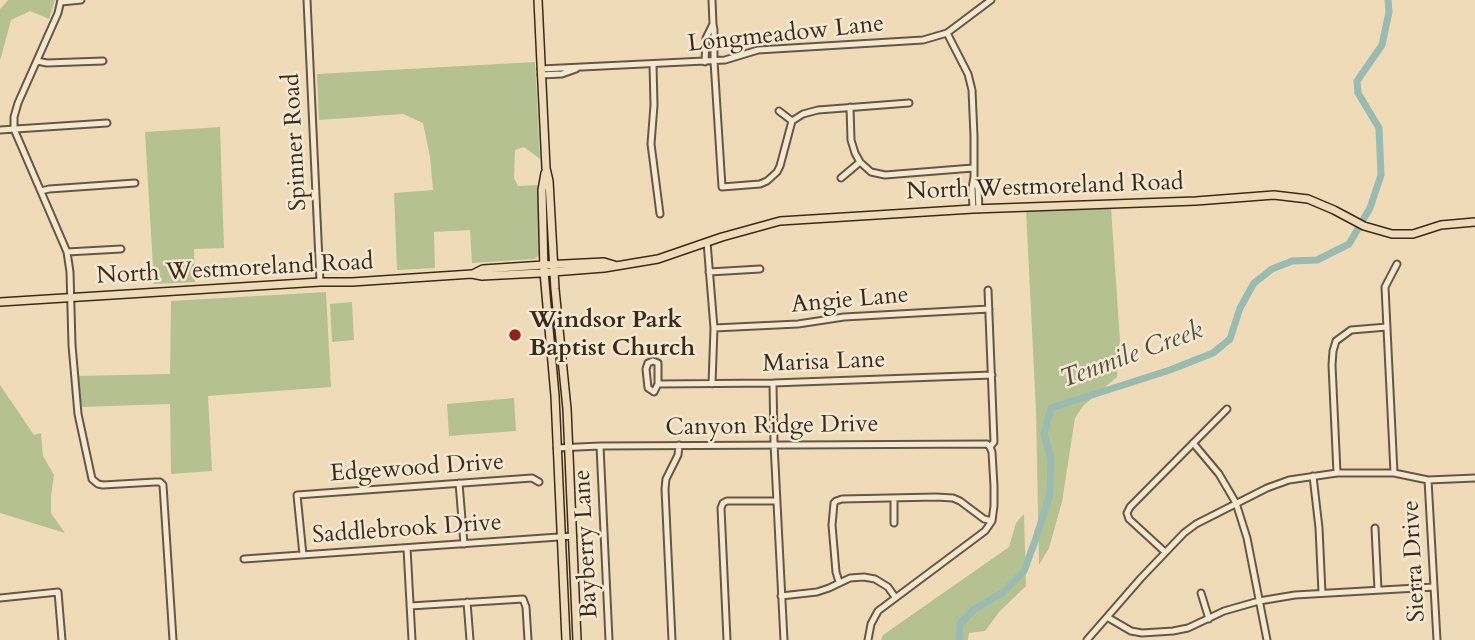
<!DOCTYPE html>
<html>
<head>
<meta charset="utf-8">
<style>
	body { margin:0 }
	canvas { display:block; background:#f0dbb9 }
</style>
</head>
<body>
<canvas width="1475" height="640"></canvas>
<script>
const c = document.querySelector('canvas').getContext('2d');
c.lineJoin = 'round';
function fillPath(path, color) { c.fillStyle = color; c.fill(path, 'evenodd'); }
const shape = rows => new Path2D(rows.map(r => 'M' + r).join(''));
function trace(path, color, width, dash) { c.strokeStyle = color; c.lineWidth = width; c.lineCap = dash ? 'butt' : 'round'; c.setLineDash(dash || []); c.stroke(path); }
function drawText(font, color, halo, rows, align = 'center') {
  c.font = font + ' Cardo,serif'; c.lineWidth = 5; c.setLineDash([]); c.textBaseline = 'middle'; c.strokeStyle = halo; c.fillStyle = color; for (const [text, x, y, turn = 0] of rows) {
    c.save(); c.translate(x, y); c.rotate((+turn || 0) * Math.PI / 180); c.textAlign = isNaN(turn) ? turn : align; if (halo) c.strokeText(text, 0, 0); c.fillText(text, 0, 0); c.restore();
  }
}
fillPath(shape([
	[8,0,55,0,49,19,30,11,11,20,0,61,0,9],
	[535,62,540,159,524,147,515,150,514,178,518,186,538,185,539,255,535,259,472,263,470,230,434,232,435,268,397,270,394,193,433,190,430,157,423,123,403,114,319,120,317,74],
	[220,127,224,248,194,249,195,282,154,284,145,132],
	[1111,207,1120,341,1117,377,1083,406,1075,418,1062,502,1049,548,1039,565,1036,411,1026,210],
	[326,292,331,387,208,396,212,471,171,474,170,404,82,407,77,376,170,374,171,301],
	[352,302,354,340,332,342,330,304],
	[0,385,34,435,41,433,43,456,54,475,51,496,51,513,65,533,0,513],
	[514,398,516,431,449,436,447,404],
	[1024,514,1026,586,1000,611,985,631,969,633,968,640,881,640,883,635,1009,547,1016,523]
]), '#b6c192');
trace(shape([
	[959,640,960,624,973,610,1002,593,1024,571,1035,541,1050,494,1051,459,1044,434,1051,408,1170,370,1213,353,1230,339,1240,308,1254,283,1272,269,1292,261,1317,260,1349,244,1370,208,1381,175,1379,128,1358,93,1357,81,1382,45,1389,12,1388,0]
]), '#9abbb1', 7);
const minor = shape([
	[61,0,58,13,18,103,14,117,14,129,67,252,70,272,72,345,78,414,92,479,98,484,103,485,155,482,160,482,163,485,173,640],
	[307,0,320,282],
	[712,0,713,24],
	[61,2,81,0],
	[947,33,968,74,972,90,974,136,974,177,972,188,973,209],
	[37,61,47,63,103,61],
	[705,62,706,38,713,24,714,30,714,61,722,187,760,184,767,181,777,172,780,166,792,121,803,114,818,110,909,103],
	[653,64,654,105,651,144,660,214],
	[541,69,725,60,758,50,923,40,947,33,991,0],
	[541,75,562,74,576,69],
	[850,107,851,140,855,153,860,162,871,172,885,175,973,168],
	[779,111,792,121],
	[0,130,107,123],
	[974,177,978,188,979,209],
	[841,178,860,162],
	[41,191,49,189,135,183],
	[707,242,714,328,712,384],
	[67,252,121,249],
	[709,272,760,269],
	[988,290,994,442,990,447],
	[714,328,798,324,844,317,989,309],
	[653,361,658,363,658,384,654,392,648,388,646,369,648,363,653,361],
	[773,383,774,444,784,640],
	[658,384,773,383,992,375],
	[1193,443,1219,474,1236,503,1247,538,1267,640],
	[600,446,609,640],
	[557,448,600,446,987,444,990,447,992,452,994,486,994,506,992,521,985,531,878,611,871,624,868,640],
	[1337,473,1332,365,1333,351,1336,341,1351,330,1387,327],
	[1394,473,1385,287,1397,264],
	[1313,476,1319,528,1322,593],
	[1428,480,1437,640],
	[459,483,464,544],
	[894,498,894,523],
	[1375,528,1378,590],
	[407,548,412,640],
	[1165,552,1129,519,1127,513,1130,507,1227,409],
	[303,555,297,495,532,478,539,482],
	[244,559,573,536],
	[839,582,836,572,832,525,834,503,836,501,842,499,936,497,953,498,960,501,984,519,992,521],
	[1201,593,1209,619],
	[781,596,817,592,829,588,850,578,864,577,875,579,888,587,895,597],
	[0,598,58,592,62,640],
	[467,602,470,640],
	[410,606,523,599,526,607,528,640],
	[1107,617,1131,631,1142,633,1173,631,1188,628,1224,611,1259,601,1295,595,1434,587],
	[672,640,665,489,666,479,678,455,679,445],
	[727,640,721,508,723,503,727,501,777,501],
	[1087,640,1141,578,1184,533,1196,524,1267,488,1289,480,1337,473,1394,473,1428,480,1475,478]
]);
const major = shape([
	[538,0,546,168,549,181,555,289,567,409,577,640],
	[545,173,542,190,544,272,555,396,566,640],
	[473,274,483,269,544,265,604,262,614,265],
	[0,302,320,282,352,282,472,274,482,276,540,273,604,268,658,259,722,237,780,221,973,209,1196,201,1274,195,1308,199,1334,210,1364,226,1392,234,1413,234,1441,225,1475,222]
]);
trace(minor, '#675643', 9);
trace(major, '#392a1c', 10);
trace(minor, '#f5e8d2', 5);
trace(major, '#f0dbb9', 7);
for (const [x, y, r, color] of [
	[515,335,7,"#8f2418"]
]) { const dot = new Path2D(); dot.arc(x, y, r, 0, 2 * Math.PI); c.fillStyle = color; c.fill(dot); trace(dot, '#f5e8d2', 2.5); }
drawText('24px', '#392a1c', '#f5e8d2', [
	["Longmeadow Lane",786,35,-6],
	["Spinner Road",296,142,-93],
	["North Westmoreland Road",1045,188,-2],
	["North Westmoreland Road",235,270,-3],
	["Angie Lane",850,301,-5],
	["Marisa Lane",824,363,-2],
	["Canyon Ridge Drive",772,427,-1],
	["Edgewood Drive",417,469,-4],
	["Saddlebrook Drive",407,530,-4],
	["Bayberry Lane",587,544,-93],
	["Sierra Drive",1415,561,-93]
]);
drawText('bold 24px', '#392a1c', '#f5e8d2', [
	["Windsor Park",529,321],
	["Baptist Church",529,349]
], 'left');
drawText('italic 26px', '#514e41', '#f5e8d2', [
	["Tenmile Creek",1132,356,-20]
]);
</script>
</body>
</html>
